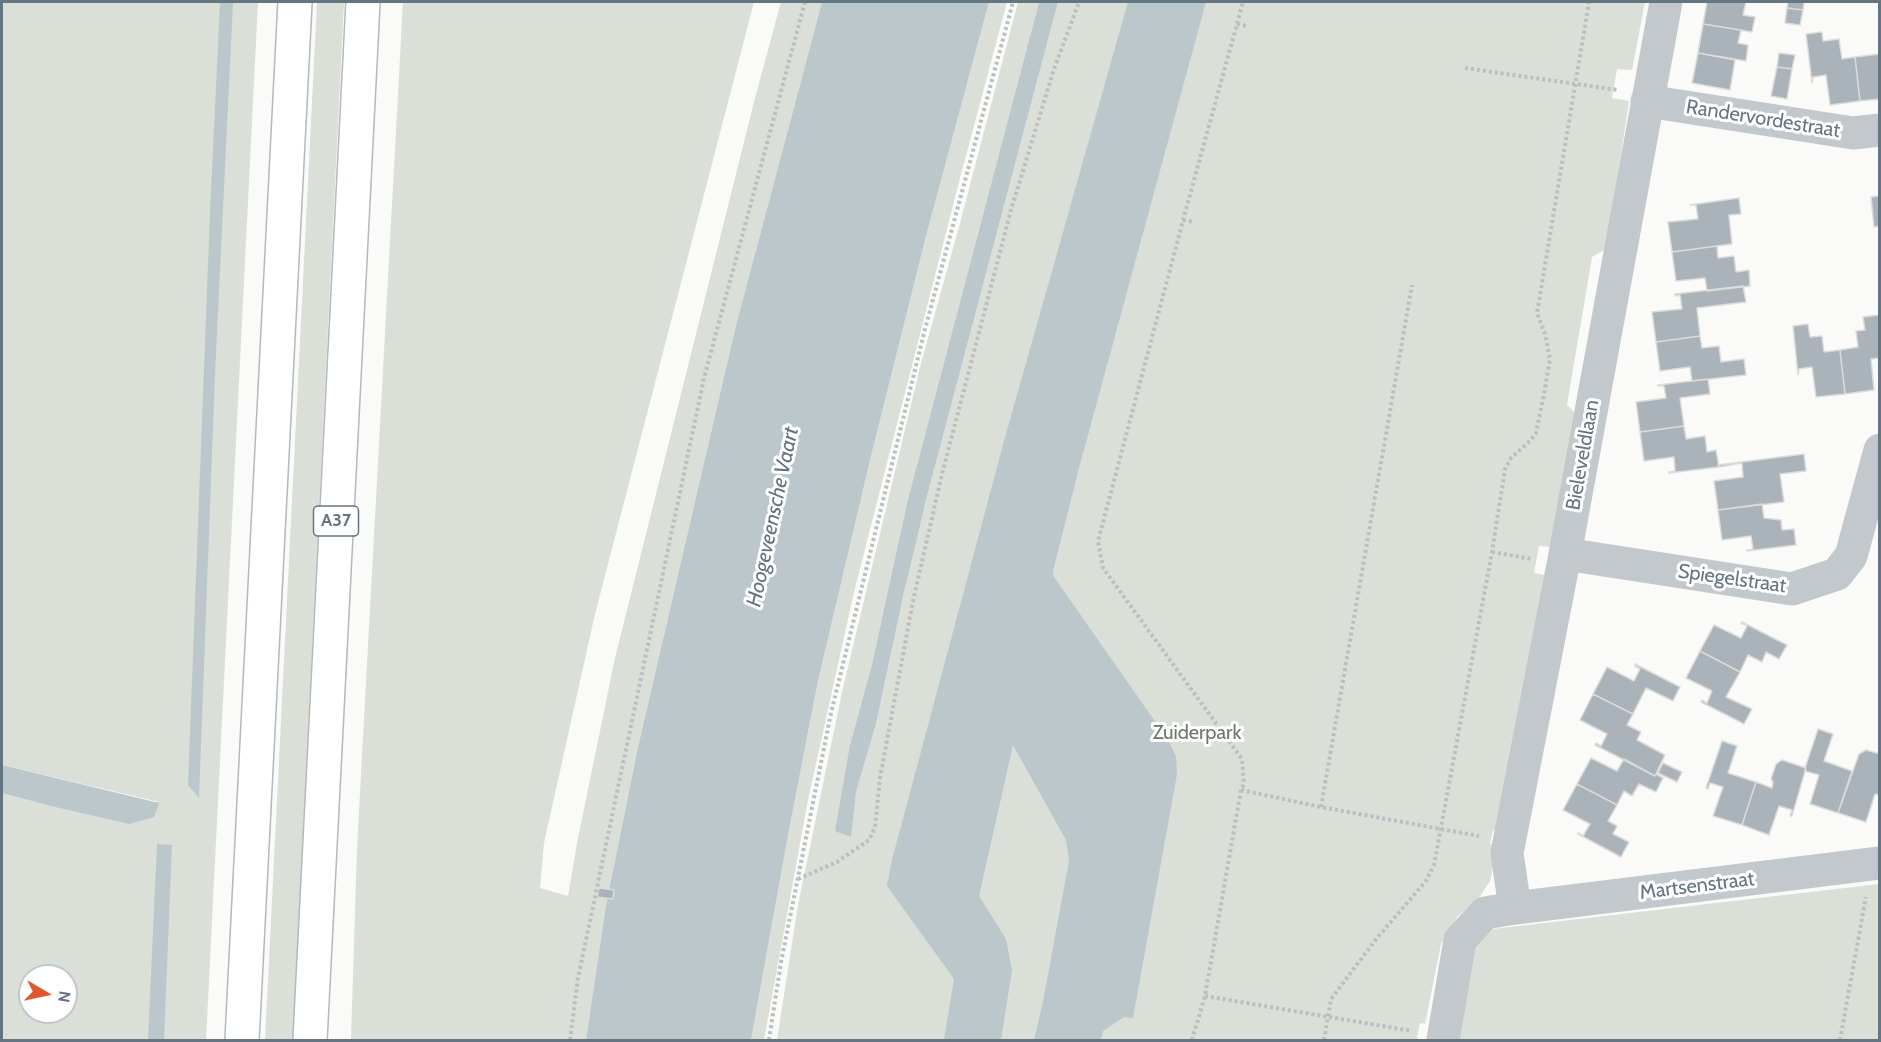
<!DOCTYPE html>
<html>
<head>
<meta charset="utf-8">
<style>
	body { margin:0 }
	#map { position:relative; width:1881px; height:1042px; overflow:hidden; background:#fafaf8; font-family:Cabin,sans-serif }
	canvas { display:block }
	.frame { position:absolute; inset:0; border:3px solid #657683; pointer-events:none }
	.north { position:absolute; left:18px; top:964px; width:60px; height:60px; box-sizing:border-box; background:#fff; border:2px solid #c1c8cd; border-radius:50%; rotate:99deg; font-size:16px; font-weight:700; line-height:24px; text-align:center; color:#657683 }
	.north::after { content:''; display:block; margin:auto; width:21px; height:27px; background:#e4572e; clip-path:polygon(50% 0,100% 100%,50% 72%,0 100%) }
</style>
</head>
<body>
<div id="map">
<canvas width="1881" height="1042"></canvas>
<div class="frame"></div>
<div class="north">N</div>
</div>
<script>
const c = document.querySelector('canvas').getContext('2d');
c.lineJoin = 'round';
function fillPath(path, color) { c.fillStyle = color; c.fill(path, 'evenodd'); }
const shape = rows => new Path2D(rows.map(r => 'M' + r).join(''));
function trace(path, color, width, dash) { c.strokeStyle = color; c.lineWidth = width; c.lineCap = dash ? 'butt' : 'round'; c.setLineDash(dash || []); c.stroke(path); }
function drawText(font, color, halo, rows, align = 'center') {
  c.font = font + ' Cabin,sans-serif'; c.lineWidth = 6; c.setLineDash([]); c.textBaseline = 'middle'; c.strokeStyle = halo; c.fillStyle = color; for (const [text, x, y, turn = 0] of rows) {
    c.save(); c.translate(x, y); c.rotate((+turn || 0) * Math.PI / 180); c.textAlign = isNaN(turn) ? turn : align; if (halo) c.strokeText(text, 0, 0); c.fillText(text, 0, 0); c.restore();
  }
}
fillPath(shape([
	[2,2,258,2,206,1040,2,1040,2,793,47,805,159,802,2,765],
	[30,976,66,976,66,1012,30,1012],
	[317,2,344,2,293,1040,265,1040],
	[403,2,754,2,595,614,544,843,540,888,568,896,577,843,615,658,755,98,781,2,822,2,736,325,638,747,606,905,586,1040,351,1040,357,848],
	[989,2,1007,2,960,178,854,592,808,800,764,1040,751,1040,789,830,818,681,872,452,925,240],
	[1018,2,1039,2,907,503,872,664,850,745,850,837,856,792,876,724,913,549,1058,2,1645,2,1632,70,1617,69,1612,98,1629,101,1607,248,1592,257,1567,405,1575,413,1550,547,1539,546,1534,573,1545,575,1501,831,1493,830,1490,844,1498,845,1490,881,1479,898,1457,917,1441,944,1425,1024,1420,1023,1417,1038,1423,1040,777,1040,798,905,842,692,920,367,959,227],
	[1879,884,1879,1040,1454,1040,1473,948,1493,929]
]), '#dadfd7');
fillPath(shape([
	[220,2,233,2,215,374,199,798,188,785,210,213],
	[822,2,989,2,925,240,872,452,818,681,789,830,751,1040,586,1040,606,905,638,747,736,325],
	[1039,2,1058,2,926,500,904,592,876,724,856,792,851,837,835,831,850,745,872,664,907,503],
	[1128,2,1206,2,1079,468,1053,571,1054,577,1168,740,1176,756,1177,774,1133,1018,1124,1017,1103,1031,1101,1040,1034,1040,1043,1002,1069,861,1066,840,1013,745,979,896,1006,939,1012,970,1001,1040,944,1040,954,979,887,886,892,860,1004,441],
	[2,765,159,803,154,817,129,824,47,805,2,793],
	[157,844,172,845,164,1040,148,1040]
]), '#bbc7cb');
const building = shape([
	[1707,2,1746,2,1743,15,1755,17,1752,32,1703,24,1707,2],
	[1788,2,1804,2,1803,10,1787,8,1788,2],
	[1787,8,1803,10,1800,25,1785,23,1787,8],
	[1703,24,1741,30,1738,43,1748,45,1746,61,1698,53,1703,24],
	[1822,32,1823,41,1839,39,1842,59,1855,57,1860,101,1830,105,1826,75,1813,77,1812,83,1806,34,1822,32],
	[1698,53,1735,60,1730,90,1692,83,1698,53],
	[1779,53,1795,55,1792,69,1777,67,1779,53],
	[1880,54,1880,99,1860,101,1855,57,1880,54],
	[1777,67,1792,69,1787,99,1771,96,1777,67],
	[1880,196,1880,226,1874,227,1871,197,1880,196],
	[1739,198,1741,214,1729,215,1732,244,1672,252,1668,222,1698,219,1696,205,1690,205,1739,198],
	[1717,246,1718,258,1734,256,1736,272,1749,270,1750,286,1707,291,1705,278,1676,281,1672,252,1717,246],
	[1743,286,1746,302,1697,308,1700,336,1656,342,1652,312,1682,309,1680,295,1675,296,1675,294,1743,286],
	[1879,315,1880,358,1871,359,1874,390,1845,394,1840,350,1858,347,1856,331,1865,330,1863,317,1879,315],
	[1808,324,1810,337,1822,336,1824,352,1840,350,1845,394,1816,397,1812,367,1799,369,1798,375,1793,326,1808,324],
	[1700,336,1702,348,1719,346,1721,362,1744,359,1746,375,1692,381,1690,367,1660,371,1656,342,1700,336],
	[1708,379,1710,394,1680,398,1684,426,1640,432,1636,402,1666,398,1664,386,1658,386,1658,385,1708,379],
	[1684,426,1686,439,1705,436,1707,452,1716,450,1719,467,1669,473,1669,472,1675,471,1674,457,1644,461,1640,432,1684,426],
	[1804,454,1806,471,1780,474,1784,502,1718,510,1714,481,1743,477,1742,463,1719,467,1718,465,1804,454],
	[1762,504,1764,518,1781,520,1782,530,1794,529,1796,545,1747,551,1747,550,1753,549,1751,536,1722,540,1718,510,1762,504],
	[1742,622,1787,645,1779,659,1766,652,1762,662,1748,655,1740,672,1700,651,1714,625,1741,638,1747,626,1741,623,1742,622],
	[1700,651,1740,672,1726,697,1752,709,1744,724,1701,702,1702,700,1707,703,1712,691,1686,678,1700,651],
	[1635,664,1680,687,1673,701,1646,688,1633,714,1593,694,1607,667,1634,681,1640,669,1635,666,1635,664],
	[1593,694,1633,714,1627,725,1641,732,1637,740,1665,755,1655,776,1595,745,1596,743,1601,746,1607,734,1580,720,1593,694],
	[1818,729,1833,734,1824,761,1852,771,1838,813,1810,804,1819,775,1805,771,1805,768,1818,729],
	[1722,741,1737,746,1728,773,1756,782,1742,825,1713,816,1723,787,1710,783,1708,789,1706,788,1722,741],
	[1866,750,1880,754,1880,795,1875,794,1866,822,1838,813,1859,754,1866,750],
	[1591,758,1617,771,1624,759,1655,776,1656,774,1663,778,1656,792,1639,784,1632,796,1624,791,1617,805,1577,784,1591,758],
	[1782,760,1806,768,1792,816,1790,816,1792,810,1779,806,1769,835,1742,825,1756,782,1772,788,1773,782,1771,779,1776,764,1782,760],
	[1663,763,1682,772,1677,782,1658,773,1663,763],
	[1577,784,1617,805,1608,821,1617,826,1613,834,1629,842,1621,857,1578,834,1578,833,1583,836,1590,824,1563,810,1577,784],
	[599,888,614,890,613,899,597,897,599,888]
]);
fillPath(building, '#aab3b9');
trace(building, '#dcdcda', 1.5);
const highway = shape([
	[242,1040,295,2],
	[310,1040,363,2]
]);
trace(highway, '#b4b9bd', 36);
trace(shape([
	[1237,24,1247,26],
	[1465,68,1618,90],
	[1183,220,1194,222],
	[1492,552,1532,559],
	[1241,790,1321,807,1479,836],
	[1321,807,1412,285],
	[798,879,837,862,869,840,875,827,880,778,913,601,942,474,1011,210,1054,69,1079,2],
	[1205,996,1412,1031],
	[570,1040,578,978,704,378,805,2],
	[769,1040,781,962,831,713,924,333,1013,2],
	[1192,1040,1205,996,1241,790,1244,784,1242,759,1103,568,1098,541,1185,213,1243,2],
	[1324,1040,1331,999,1377,938,1426,881,1434,865,1492,552,1505,469,1511,458,1530,441,1536,433,1544,394,1550,359,1545,334,1537,313,1589,2],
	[1840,1040,1866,897]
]), '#bbbfc2', 4, [3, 3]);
trace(shape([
	[1647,101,1853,133,1880,130],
	[1565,554,1792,589,1837,574,1851,556,1880,450],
	[1515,908,1507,853,1563,565,1666,2],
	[1443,1040,1460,940,1485,913,1515,908,1880,863]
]), '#c3c8cc', 33);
trace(highway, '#fff', 33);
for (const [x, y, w] of [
	[336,521,45]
]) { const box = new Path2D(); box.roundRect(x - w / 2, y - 15, w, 30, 4.5); c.fillStyle = '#fff'; c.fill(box); trace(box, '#657683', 1.5); }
drawText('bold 18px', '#657683', null, [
	["A37",336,521]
]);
drawText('20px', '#657683', '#fff', [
	["Randervordestraat",1763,119,9],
	["Bieleveldlaan",1583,455,-80],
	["Spiegelstraat",1732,579,8],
	["Martsenstraat",1697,886,-7]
]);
drawText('20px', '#687a64', '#fff', [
	["Zuiderpark",1197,733]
]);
drawText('italic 21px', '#60757c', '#fff', [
	["Hoogeveensche Vaart",773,517,-78]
]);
</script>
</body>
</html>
